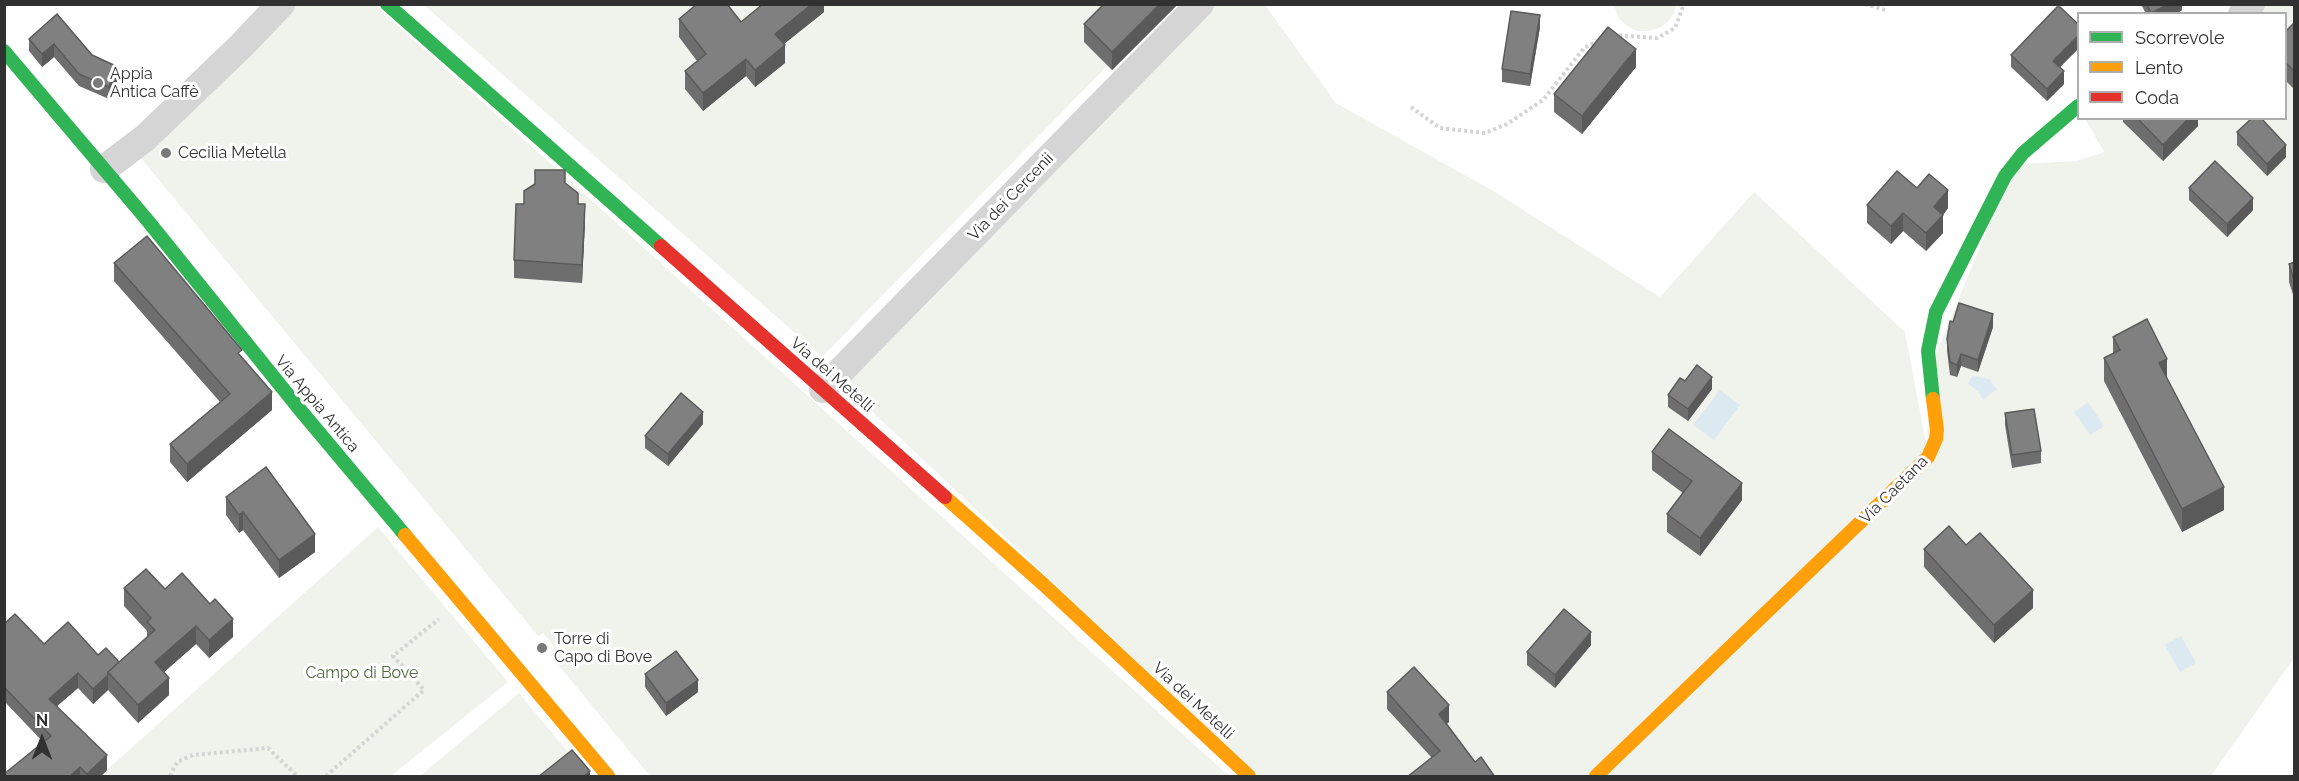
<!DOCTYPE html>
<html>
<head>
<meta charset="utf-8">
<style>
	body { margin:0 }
	#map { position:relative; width:2299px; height:781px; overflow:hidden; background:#fff; font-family:Raleway,sans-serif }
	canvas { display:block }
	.frame { position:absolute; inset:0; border:6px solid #313131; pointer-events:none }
	.legend { position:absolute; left:2077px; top:12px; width:210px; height:108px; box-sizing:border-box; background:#fff; border:2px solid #adadad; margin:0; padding:8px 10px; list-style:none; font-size:18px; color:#313131 }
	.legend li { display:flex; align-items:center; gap:12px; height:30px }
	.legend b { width:30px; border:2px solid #adadad }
	.north { position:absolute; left:12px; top:709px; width:60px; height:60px; -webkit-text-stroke:4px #fff; paint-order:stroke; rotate:0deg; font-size:16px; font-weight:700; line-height:24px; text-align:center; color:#313131 }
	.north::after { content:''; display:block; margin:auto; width:21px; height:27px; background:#313131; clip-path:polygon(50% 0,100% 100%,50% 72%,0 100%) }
</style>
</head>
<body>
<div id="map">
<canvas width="2299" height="781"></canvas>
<div class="frame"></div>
<ul class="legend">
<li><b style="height:8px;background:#30b455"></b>Scorrevole</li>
<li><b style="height:8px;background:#ff9f0a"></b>Lento</li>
<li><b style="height:8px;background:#e5322d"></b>Coda</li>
</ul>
<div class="north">N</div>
</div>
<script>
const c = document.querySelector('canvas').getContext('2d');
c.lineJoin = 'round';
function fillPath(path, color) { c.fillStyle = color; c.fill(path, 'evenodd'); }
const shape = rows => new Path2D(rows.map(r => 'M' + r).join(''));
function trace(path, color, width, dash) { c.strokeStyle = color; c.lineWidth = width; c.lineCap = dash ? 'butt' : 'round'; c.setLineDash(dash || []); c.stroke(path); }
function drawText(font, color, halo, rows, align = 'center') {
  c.font = font + ' Raleway,sans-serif'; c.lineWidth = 6; c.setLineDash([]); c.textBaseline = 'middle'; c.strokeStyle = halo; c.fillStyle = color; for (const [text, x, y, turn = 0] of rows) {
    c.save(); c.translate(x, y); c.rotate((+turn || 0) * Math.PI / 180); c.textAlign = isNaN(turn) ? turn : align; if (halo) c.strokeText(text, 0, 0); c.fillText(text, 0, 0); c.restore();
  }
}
fillPath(shape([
	[292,5,375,5,1229,776,650,776,550,655,556,649,543,633,538,636,139,156],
	[424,5,1167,5,822,357],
	[1215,5,1265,5,1336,103,1495,192,1660,297,1754,192,1905,332,1927,448,1929,371,2014,164,2077,161,2104,152,2085,119,2286,118,2286,14,2245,13,2255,5,2294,5,2294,658,2211,776,1258,776,844,385],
	[1614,5,1614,4,1676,5,1674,13,1668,22,1659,28,1648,31,1637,31,1627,26,1619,19],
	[378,527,508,682,391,776,100,776],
	[519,693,588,776,420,776]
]), '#f0f3ec');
fillPath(shape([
	[1972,376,1989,379,1997,389,1983,400,1978,391,1968,384],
	[1720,390,1740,405,1714,440,1693,425],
	[2088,402,2104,426,2090,435,2074,412],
	[2181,636,2196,663,2180,672,2165,645]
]), '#dde9f0');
trace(shape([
	[1865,4,1888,11],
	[1613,35,1657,38,1675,28,1684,4],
	[1411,107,1440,128,1485,133,1507,124,1543,100,1584,48,1601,39],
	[170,776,177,762,193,755,268,748,297,776],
	[326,776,424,690,393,656,439,619]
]), '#d4d4d4', 4, [3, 3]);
trace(shape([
	[2242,14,2251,4],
	[104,169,145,138,242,45,281,4],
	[823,389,1200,4]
]), '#d5d5d5', 28);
trace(shape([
	[387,4,661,246],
	[4,51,148,221,301,411,405,535],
	[1933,399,1928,351,1936,312,2005,176,2023,153,2078,106]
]), '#30b455', 14);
trace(shape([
	[945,497,1043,584,1249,776],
	[405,535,608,776],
	[1596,776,1928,457,1936,439,1937,430,1933,399]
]), '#ff9f0a', 14);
trace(shape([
	[661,246,945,497]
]), '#e5322d', 14);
fillPath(shape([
	[824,4,824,12,784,44,785,63,755,87,746,76,703,111,685,89,685,71,697,61,679,37,679,19,741,22],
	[1178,4,1112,70,1084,42,1084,24],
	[2141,4,2182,4,2182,10,2176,14,2146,14],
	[57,14,92,55,118,79,109,99,79,86,54,57,42,67,29,51,29,39],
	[2295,22,2295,90,2286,81,2286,31],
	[2079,25,2079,48,2060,67,2064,84,2047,101,2011,67,2011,55],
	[1540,27,1530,86,1502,82,1502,69],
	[1636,67,1582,134,1554,112,1554,94],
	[2123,118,2198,118,2198,126,2163,161,2123,122],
	[2237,132,2286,157,2267,176,2237,145],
	[565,183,578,204,585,222,582,283,514,278,514,260,524,204],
	[1917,188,1948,208,1943,215,1943,233,1926,251,1903,231,1891,244,1867,223,1867,205],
	[2189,188,2253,210,2227,237,2189,200],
	[2295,262,2295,301,2289,282,2289,264],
	[114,263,242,358,272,410,187,482,170,462,170,444,220,402,114,281],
	[1993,327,1978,372,1961,366,1957,377,1950,375,1947,351,1947,339],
	[2113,337,2224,510,2182,532,2104,381,2104,358,2113,354],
	[1685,381,1712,389,1688,421,1668,407,1668,395],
	[2005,413,2041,451,2041,463,2012,468,2005,425],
	[703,424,668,466,645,448,645,436],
	[1652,452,1742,500,1700,556,1667,532,1667,514,1683,493,1652,470],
	[226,497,315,552,279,578,243,530,239,533,226,515],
	[1966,545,2033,608,1994,643,1924,567,1924,549],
	[124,588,165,589,233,637,209,658,196,644,164,672,169,695,138,723,108,690,93,704,78,688,57,706,107,770,100,777,4,777,43,742,4,701,4,624,44,644,98,655,119,662,147,637,147,631,124,606],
	[1591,645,1555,688,1527,665,1527,652],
	[645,674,698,692,666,716,645,687],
	[1387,692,1449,722,1446,724,1475,762,1495,777,1432,758,1387,709]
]), '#6e6e6e');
fillPath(shape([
	[812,4,824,4,824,12,775,51,775,34],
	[1160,4,1178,4,1112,70,1112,52],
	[2169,4,2182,4,2182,10,2176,14,2151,14],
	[1540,15,1540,27,1530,86,1530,74],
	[2079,35,2079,48,2053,74,2053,61],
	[54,44,54,57,42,67,42,54],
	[785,45,785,63,755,87,755,70],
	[1636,49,1636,67,1582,134,1582,116],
	[746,59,746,76,703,111,703,93],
	[118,67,118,79,109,99,109,87],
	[2064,71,2064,84,2047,101,2047,89],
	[2189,118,2198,118,2198,126,2163,161,2163,145],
	[2286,145,2286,157,2267,176,2267,164],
	[1948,190,1948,208,1943,215,1943,233,1926,251,1926,233,1934,207],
	[2253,198,2253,210,2227,237,2227,224],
	[585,204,585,222,582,283,582,265],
	[1903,213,1903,231,1891,244,1891,226],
	[1993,314,1993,327,1978,372,1978,360],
	[1961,354,1961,366,1957,377,1957,365],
	[2167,359,2167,382,2159,363],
	[1712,377,1712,389,1688,421,1688,409],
	[272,392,272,410,187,482,187,464],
	[703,412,703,424,668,466,668,454],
	[1742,483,1742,500,1700,556,1700,538],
	[2224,487,2224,510,2182,532,2182,509],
	[243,512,243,530,239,533,239,515],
	[315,534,315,552,279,578,279,560],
	[2033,590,2033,608,1994,643,1994,625],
	[233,619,233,637,209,658,209,640],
	[196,626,196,644,155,680,155,662],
	[1591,632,1591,645,1555,688,1555,675],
	[78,673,78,688,49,713,49,699],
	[108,675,108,690,93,704,93,689],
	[169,678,169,695,138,723,138,705],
	[698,680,698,692,666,716,666,703],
	[1449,705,1449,722,1439,731,1439,714],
	[107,755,107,770,100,777,87,777,87,774],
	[80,767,80,777,69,777],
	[590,771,590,777,583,777]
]), '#5a5a5a');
const building = shape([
	[697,4,727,4,741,22,763,4,812,4,775,34,785,45,755,70,746,59,703,93,685,71,706,54,679,19,697,4],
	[1104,4,1160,4,1112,52,1084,24,1104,4],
	[2147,4,2169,4,2151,13,2147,4],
	[2057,7,2060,7,2079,25,2079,35,2053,61,2064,71,2047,89,2011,55,2057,7],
	[1511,11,1540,15,1530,74,1502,69,1511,11],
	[57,14,92,55,118,67,109,87,79,74,54,44,42,54,29,39,57,14],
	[2295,22,2295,72,2286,63,2286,31,2295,22],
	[1608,27,1636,49,1582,116,1554,94,1608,27],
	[2137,118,2189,118,2163,145,2137,118],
	[2252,118,2261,118,2286,145,2267,164,2237,132,2252,118],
	[2215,161,2253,198,2227,224,2189,188,2215,161],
	[535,170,565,170,565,183,578,193,578,204,585,204,582,265,514,260,516,204,524,204,524,191,535,184,535,170],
	[1897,171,1917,188,1929,174,1948,190,1934,207,1943,215,1926,233,1903,213,1891,226,1867,205,1897,171],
	[147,236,242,350,238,353,272,392,187,464,170,444,230,394,114,263,147,236],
	[2295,262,2295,283,2289,264,2295,262],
	[1959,303,1993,314,1978,360,1961,354,1957,365,1950,362,1947,339,1950,321,1953,322,1959,303],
	[2147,319,2167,359,2159,363,2224,487,2182,509,2104,358,2120,350,2113,337,2147,319],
	[1697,365,1712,377,1688,409,1668,395,1680,378,1685,381,1697,365],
	[681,393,703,412,668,454,645,436,681,393],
	[2034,409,2041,451,2012,455,2005,413,2034,409],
	[1669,429,1742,483,1700,538,1667,514,1692,481,1652,452,1669,429],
	[266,467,315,534,279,560,243,512,239,515,226,497,266,467],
	[1949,526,1966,545,1980,533,2033,590,1994,625,1924,549,1949,526],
	[146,569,165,589,182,573,210,604,215,599,233,619,209,640,196,626,155,662,169,678,138,705,108,672,155,630,147,622,151,618,124,588,146,569],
	[1564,609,1591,632,1555,675,1527,652,1564,609],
	[15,614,44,644,68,622,98,655,106,648,119,662,108,672,108,675,93,689,78,673,49,699,107,755,87,774,80,767,69,777,4,777,4,774,51,736,4,687,4,624,15,614],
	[676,651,698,680,666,703,645,674,676,651],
	[1414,667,1449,705,1439,714,1475,762,1481,757,1495,777,1407,777,1440,751,1387,692,1414,667],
	[572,750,590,771,583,777,538,777,572,750]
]);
fillPath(building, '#808080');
trace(building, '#5a5a5a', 1.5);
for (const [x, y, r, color] of [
	[98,83,6,"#797979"],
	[166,153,6,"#797979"],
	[542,648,6,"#797979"]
]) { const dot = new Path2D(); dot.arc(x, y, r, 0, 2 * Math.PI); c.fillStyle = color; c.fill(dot); trace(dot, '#fff', 2); }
drawText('16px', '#313131', '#fff', [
	["Appia",110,74],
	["Antica Caffè",110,92],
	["Cecilia Metella",178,153],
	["Torre di",554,639],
	["Capo di Bove",554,657]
], 'left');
drawText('16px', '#313131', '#fff', [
	["Via dei Cercenii",1011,197,-46],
	["Via dei Metelli",832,375,41],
	["Via Appia Antica",317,404,50],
	["Via Caetana",1894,490,-45],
	["Via dei Metelli",1193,701,43]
]);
drawText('16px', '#546a40', '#fff', [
	["Campo di Bove",362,673]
]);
</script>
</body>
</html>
